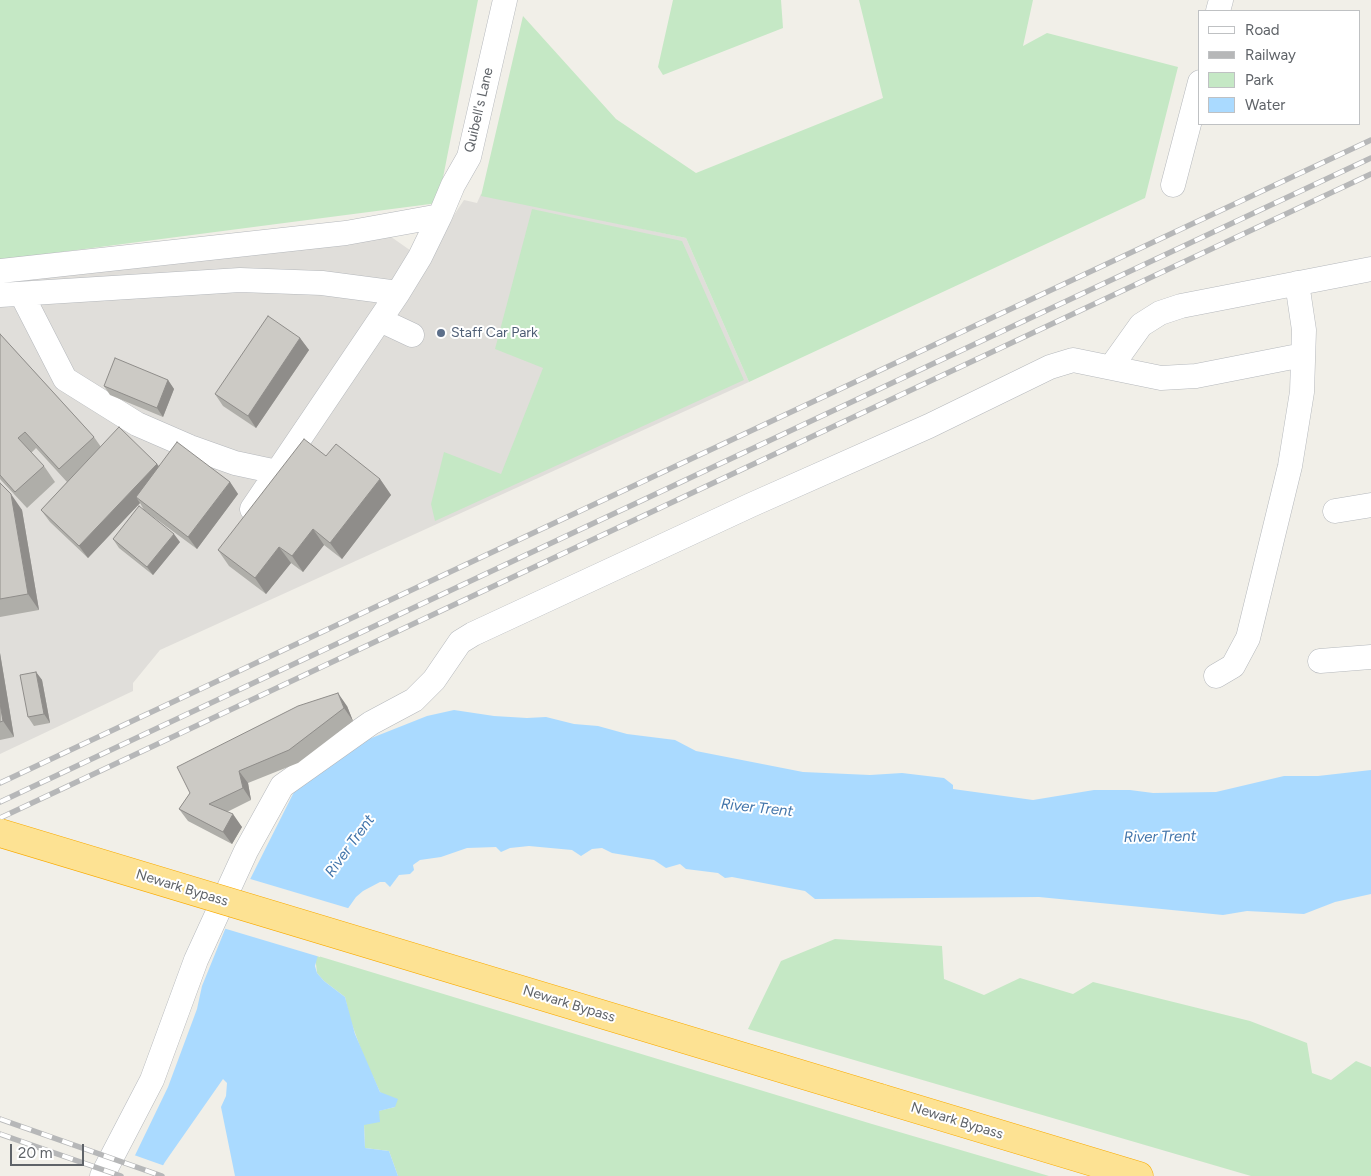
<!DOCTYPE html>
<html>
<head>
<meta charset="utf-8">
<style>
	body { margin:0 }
	#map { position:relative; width:1371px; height:1176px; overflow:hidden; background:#f1efe8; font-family:Figtree,sans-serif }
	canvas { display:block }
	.legend { position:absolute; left:1198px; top:10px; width:162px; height:115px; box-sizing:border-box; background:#fff; border:1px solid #bfc1c3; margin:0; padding:6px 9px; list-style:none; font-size:15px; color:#5f6368 }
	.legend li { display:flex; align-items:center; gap:10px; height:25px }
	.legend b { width:25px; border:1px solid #bfc1c3 }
	.scale { position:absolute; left:10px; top:1144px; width:74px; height:22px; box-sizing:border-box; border:2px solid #5f6368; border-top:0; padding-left:6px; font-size:15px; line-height:18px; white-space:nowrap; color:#5f6368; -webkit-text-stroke:4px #fff; paint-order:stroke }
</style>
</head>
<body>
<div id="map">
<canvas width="1371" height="1176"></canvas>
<ul class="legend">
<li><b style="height:6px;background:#fff"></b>Road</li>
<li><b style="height:6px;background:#b6b7b8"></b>Railway</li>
<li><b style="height:14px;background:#c5e8c5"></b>Park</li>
<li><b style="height:14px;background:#aadaff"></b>Water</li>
</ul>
<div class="scale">20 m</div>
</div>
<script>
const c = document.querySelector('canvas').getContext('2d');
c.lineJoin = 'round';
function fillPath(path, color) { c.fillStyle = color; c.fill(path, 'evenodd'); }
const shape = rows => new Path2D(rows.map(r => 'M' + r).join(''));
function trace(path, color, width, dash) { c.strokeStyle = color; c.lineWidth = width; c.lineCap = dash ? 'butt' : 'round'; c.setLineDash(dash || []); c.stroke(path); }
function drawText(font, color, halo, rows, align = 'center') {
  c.font = font + ' Figtree,sans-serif'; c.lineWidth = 4; c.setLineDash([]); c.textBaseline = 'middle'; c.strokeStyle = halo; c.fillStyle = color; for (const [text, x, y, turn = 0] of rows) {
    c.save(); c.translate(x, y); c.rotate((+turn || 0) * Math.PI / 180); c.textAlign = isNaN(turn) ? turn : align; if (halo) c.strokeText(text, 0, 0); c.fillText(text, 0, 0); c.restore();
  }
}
fillPath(shape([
	[481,194,686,238,749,382,160,650,133,683,133,691,0,754,0,284,387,234,424,260,464,200,477,203]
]), '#e0deda');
fillPath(shape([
	[0,0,478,0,438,203,0,260],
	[673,0,781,0,783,28,663,75,658,67],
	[859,0,1033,0,1023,46,1047,33,1178,67,1145,198,749,382,686,238,481,196,523,16,616,119,696,173,883,98],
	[532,209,682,241,744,380,435,521,431,504,444,452,501,474,543,368,495,349],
	[835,939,942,946,944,979,984,995,1020,978,1073,994,1093,982,1250,1021,1307,1043,1312,1073,1331,1080,1356,1061,1371,1067,1371,1176,1251,1176,748,1029,781,961],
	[315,955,872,1124,1049,1176,398,1176,389,1151,365,1148,364,1124,378,1111,395,1107,380,1092,363,1055,350,1019,345,997,324,981,317,973]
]), '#c5e8c5');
fillPath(shape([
	[454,710,494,716,527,718,546,717,574,724,598,726,627,734,675,740,696,751,803,772,870,775,902,773,944,778,953,785,953,789,1033,800,1094,790,1130,790,1153,793,1216,792,1284,776,1318,776,1371,770,1371,894,1335,902,1304,914,1247,911,1223,915,1039,897,815,899,805,891,732,877,725,878,718,873,686,869,680,864,666,868,654,860,612,853,602,848,592,849,581,856,572,850,529,846,510,848,501,852,496,847,467,848,441,857,420,860,413,865,414,870,410,874,399,875,390,887,385,882,380,882,363,891,356,897,316,954,318,955,315,966,317,973,324,981,345,997,355,1034,380,1092,398,1099,395,1107,379,1111,380,1122,364,1125,365,1148,389,1151,398,1176,235,1176,221,1107,226,1096,227,1083,223,1079,165,1162,157,1176,125,1176,168,1087,197,1009,202,986,226,927,294,792,369,739,427,716]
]), '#aadaff');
fillPath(shape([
	[247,878,351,909,320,954,320,957,223,928],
	[134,1155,165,1166,160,1176,123,1176]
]), '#f1efe8');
const minor = shape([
	[1218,11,1221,0],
	[1173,185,1200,82],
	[0,271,346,233,440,216],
	[0,295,240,280,322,283,398,293],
	[22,295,65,379,137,424,190,447,235,463,277,472],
	[380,320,412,335],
	[1111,367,1141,325,1160,313,1181,306,1371,269],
	[252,509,398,293,420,257,440,216,453,185,469,157,505,0],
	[1335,511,1371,505],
	[1320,661,1371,657],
	[1216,676,1233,666,1248,638,1290,466,1302,392,1304,330,1297,283],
	[102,1176,152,1080,196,960,246,851,282,786,371,723,414,700,434,680,460,642,473,634,751,505,929,426,1050,367,1073,360,1161,378,1196,376,1303,355]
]);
const highway = shape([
	[880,1098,1139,1176]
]);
trace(minor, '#b5b8bc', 25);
trace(highway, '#f9ab00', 29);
trace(minor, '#fff', 24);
trace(highway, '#fde293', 28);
const rail = shape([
	[0,783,1371,140],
	[0,802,1371,158],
	[0,818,1371,174],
	[0,1119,162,1176],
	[0,1134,121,1176]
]);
trace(rail, '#b6b7b8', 5.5);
trace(rail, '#fff', 4, [11]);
const highwayBridge = shape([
	[0,833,880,1098]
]);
trace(highwayBridge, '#f9ab00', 29, []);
trace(highwayBridge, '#fde293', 28);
fillPath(shape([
	[0,334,94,437,101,447,157,464,159,466,230,482,238,494,197,549,144,510,140,503,88,558,50,522,41,510,67,482,36,448,31,453,44,466,55,482,27,508,0,479],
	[300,338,309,350,256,428,223,406,215,394],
	[168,380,174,389,163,417,110,395,104,386],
	[326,456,380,479,391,495,342,559,324,545,303,572,291,563,266,594,229,566,218,550],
	[0,483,22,510,39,610,0,617],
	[113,539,180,542,153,575,119,548],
	[0,653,14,737,0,740],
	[36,672,42,680,50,723,34,726,28,717],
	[347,706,353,721,298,763,248,783,251,800,227,812,242,827,232,844,188,821,179,809,190,793]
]), '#afaea9');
fillPath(shape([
	[300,338,309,350,256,428,248,416],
	[168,380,174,389,163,417,157,408],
	[157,464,166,476,136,497,140,503,88,558,79,546],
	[380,479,391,495,342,559,330,543],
	[230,482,238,494,197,549,188,537],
	[11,494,22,510,39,610,28,594],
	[313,529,324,545,303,572,292,556],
	[174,534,180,542,153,575,147,567],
	[279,547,291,563,266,594,255,578],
	[0,653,14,737,3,721,0,703],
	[36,672,42,680,50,723,44,714],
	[338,693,347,706,353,721,344,708],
	[239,771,248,783,251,800,243,788],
	[233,814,242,827,232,844,223,832]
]), '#8f8d8a');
const building = shape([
	[268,316,300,338,248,416,215,394,268,316],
	[0,334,94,437,59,469,25,432,18,438,44,466,15,492,0,475,0,334],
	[115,358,168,380,157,408,104,386,115,358],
	[119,427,157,464,79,546,41,510,119,427],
	[304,439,326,456,336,444,380,479,330,543,313,529,292,556,279,547,255,578,218,550,304,439],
	[177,442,230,482,188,537,136,497,177,442],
	[0,483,11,494,28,594,0,599,0,483],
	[139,506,174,534,147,567,113,539,139,506],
	[36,672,44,714,28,717,20,675,36,672],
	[338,693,344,708,289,750,239,771,243,788,209,804,233,814,223,832,179,809,190,793,177,767,298,706,338,693],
	[0,703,3,721,0,722,0,703]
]);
fillPath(building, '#cccac5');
trace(building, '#8f8d8a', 1);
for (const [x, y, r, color] of [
	[441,333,5,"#5c6f8a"]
]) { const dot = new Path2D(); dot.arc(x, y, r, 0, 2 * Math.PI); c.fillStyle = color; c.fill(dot); trace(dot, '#fff', 2); }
drawText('14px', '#5f6368', '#fff', [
	["Quibell's Lane",479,110,-77],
	["Newark Bypass",182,888,17],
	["Newark Bypass",569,1004,17],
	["Newark Bypass",957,1121,17]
]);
drawText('14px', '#4e5e75', '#fff', [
	["Staff Car Park",451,333]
], 'left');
drawText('italic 15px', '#4174aa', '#fff', [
	["River Trent",757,808,6],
	["River Trent",1160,837,-1],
	["River Trent",350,846,-54]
]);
</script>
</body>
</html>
